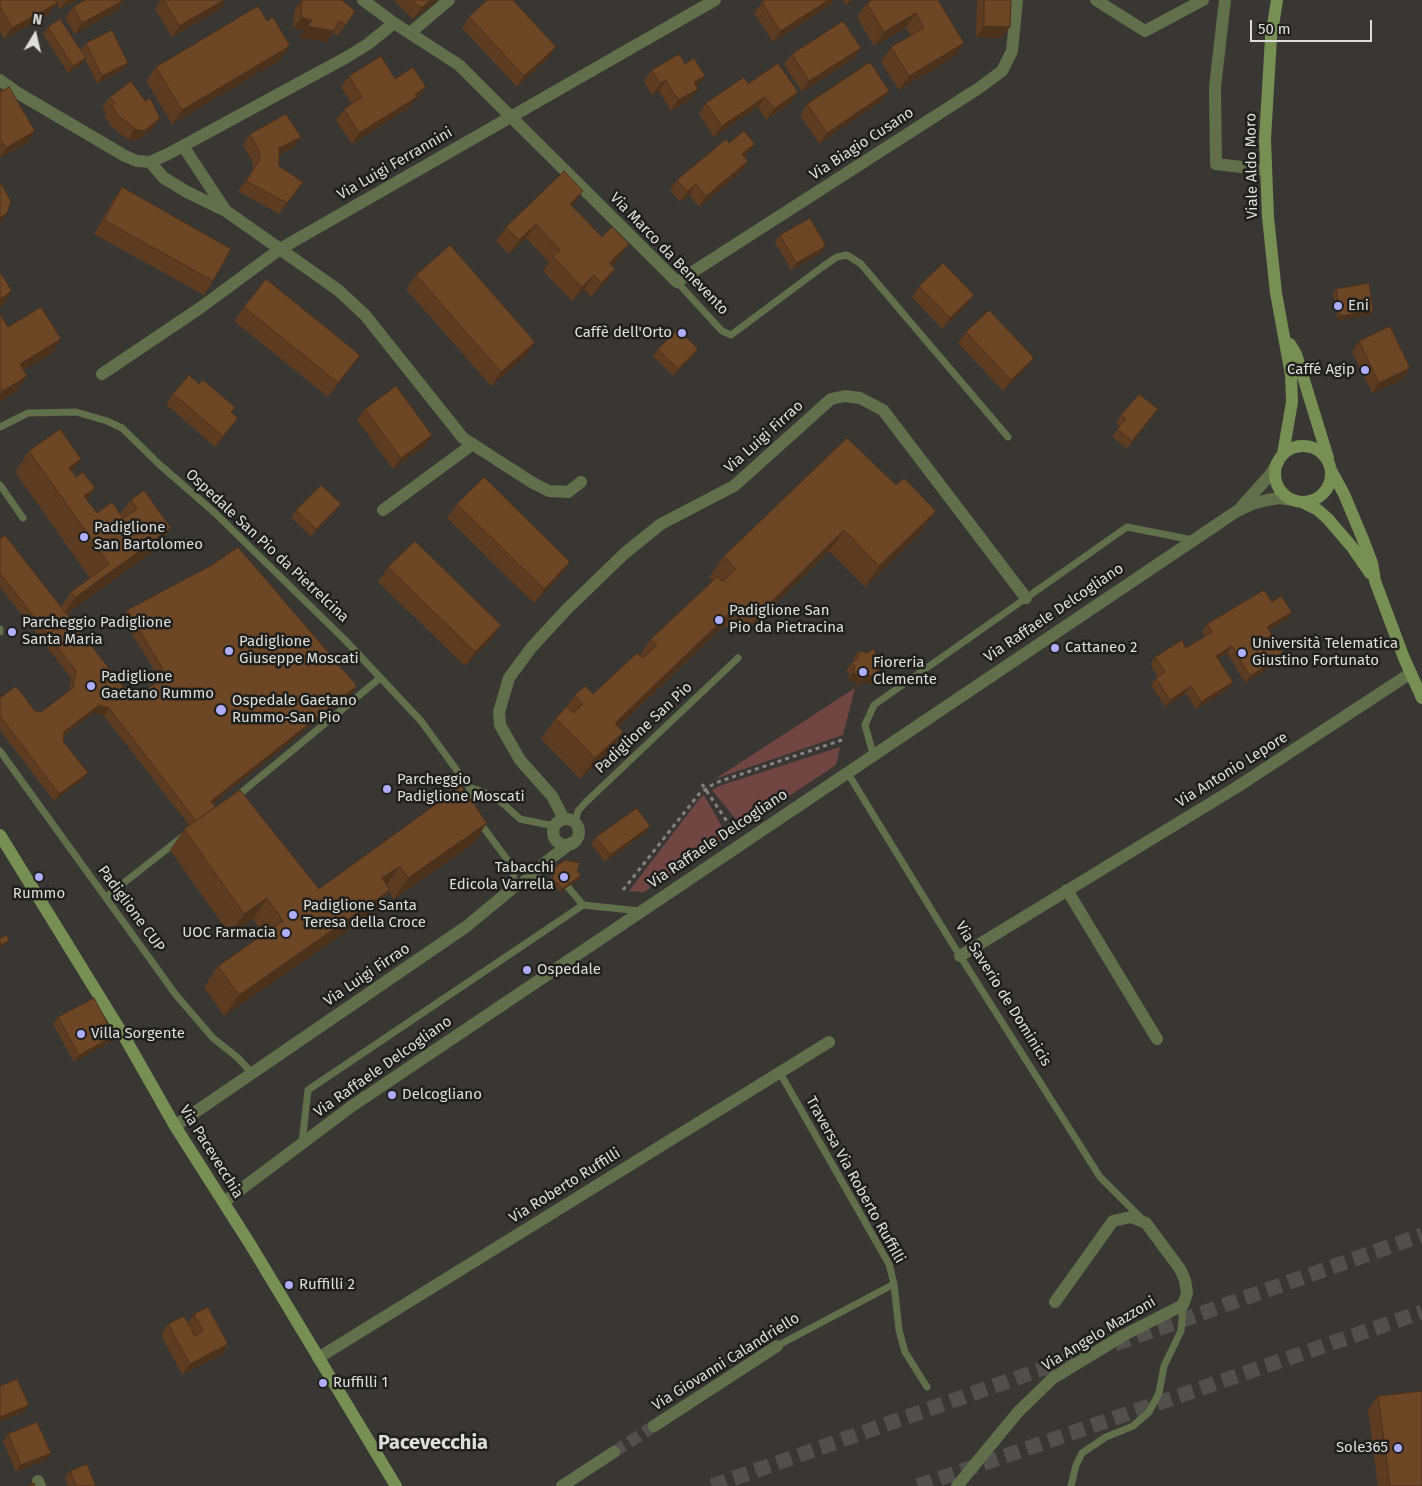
<!DOCTYPE html>
<html>
<head>
<meta charset="utf-8">
<style>
	body { margin:0 }
	#map { position:relative; width:1422px; height:1486px; overflow:hidden; background:#383734; font-family:"Fira Sans",sans-serif }
	canvas { display:block }
	.north { position:absolute; left:10px; top:10px; width:50px; height:50px; -webkit-text-stroke:4px #1f1f1d; paint-order:stroke; rotate:9deg; font-size:14px; font-weight:700; line-height:20px; text-align:center; color:#dededc }
	.north::after { content:''; display:block; margin:auto; width:18px; height:22px; background:#dededc; clip-path:polygon(50% 0,100% 100%,50% 72%,0 100%) }
	.scale { position:absolute; left:1250px; top:20px; width:122px; height:22px; box-sizing:border-box; border:2px solid #dededc; border-top:0; padding-left:6px; font-size:15px; line-height:18px; white-space:nowrap; color:#dededc; -webkit-text-stroke:4px #1f1f1d; paint-order:stroke }
</style>
</head>
<body>
<div id="map">
<canvas width="1422" height="1486"></canvas>
<div class="north">N</div>
<div class="scale">50 m</div>
</div>
<script>
const c = document.querySelector('canvas').getContext('2d');
c.lineJoin = 'round';
function fillPath(path, color) { c.fillStyle = color; c.fill(path, 'evenodd'); }
const shape = rows => new Path2D(rows.map(r => 'M' + r).join(''));
function trace(path, color, width, dash) { c.strokeStyle = color; c.lineWidth = width; c.lineCap = dash ? 'butt' : 'round'; c.setLineDash(dash || []); c.stroke(path); }
function drawText(font, color, halo, rows, align = 'center') {
  c.font = font + ' "Fira Sans",sans-serif'; c.lineWidth = 5; c.setLineDash([]); c.textBaseline = 'middle'; c.strokeStyle = halo; c.fillStyle = color; for (const [text, x, y, turn = 0] of rows) {
    c.save(); c.translate(x, y); c.rotate((+turn || 0) * Math.PI / 180); c.textAlign = isNaN(turn) ? turn : align; if (halo) c.strokeText(text, 0, 0); c.fillText(text, 0, 0); c.restore();
  }
}
fillPath(shape([
	[855,688,843,735,715,779],
	[840,747,836,765,742,827,712,790,719,786],
	[704,795,728,837,644,892,629,891,700,798]
]), '#714642');
trace(shape([
	[614,1452,654,1426]
]), '#51504d', 12, [12, 6]);
trace(shape([
	[1115,1344,1422,1235],
	[712,1486,1093,1351],
	[918,1486,1422,1312]
]), '#51504d', 15, [15, 8]);
trace(shape([
	[702,784,734,832],
	[623,890,699,794,715,783,842,740]
]), '#848381', 3, [4, 4]);
trace(shape([
	[677,282,722,331,731,335,825,265,837,257,847,255,861,264,1008,437],
	[0,427,28,413,76,412,107,421,122,428,160,465,215,513,345,640,421,721,469,787],
	[0,485,23,518],
	[0,629,0,632],
	[0,751,176,995,213,1038,237,1057,252,1073],
	[873,754,865,725,874,705,1127,527,1193,540],
	[847,772,950,940,1100,1177,1140,1217],
	[236,797,380,678],
	[472,807,469,787,488,794,500,801,520,819,554,826],
	[480,823,509,862,513,872,514,887],
	[575,823,578,811,586,802,738,658],
	[568,887,583,905],
	[106,897,182,837],
	[780,1073,889,1264,894,1284,899,1330,905,1352,927,1387],
	[302,1143,308,1090,583,905,640,911],
	[777,1346,894,1284],
	[1071,1486,1076,1465,1082,1453,1106,1437,1133,1426,1149,1412,1159,1393,1164,1366,1181,1331,1183,1305]
]), '#61704b', 7);
trace(shape([
	[363,0,394,23,459,65,677,282,979,88,1002,71,1012,51,1017,0],
	[1096,0,1145,31,1203,0],
	[1225,0,1215,87,1216,164,1266,170],
	[410,33,449,0],
	[0,80,18,93,125,156,137,161,150,162,168,154,347,57,368,44,394,23],
	[183,146,226,211],
	[150,162,164,178,187,192,226,211,338,290,365,315,463,438,533,483,549,491,568,492,581,482],
	[102,374,200,308,280,249,715,0],
	[1242,506,1270,475,1278,462],
	[383,510,473,444],
	[564,819,552,796,520,760,500,725,499,712,509,678,531,648,568,608,625,553,661,524,734,486,831,399,845,396,860,398,883,410,1026,598],
	'553 832a13 13 0 1 1 26 0a13 13 0 1 1-26 0Z',
	[1067,890,1157,1039],
	[960,956,1237,787,1411,673],
	[175,1126,467,926,514,887,522,884,546,862,571,843],
	[224,1202,352,1106,1237,511,1252,504,1267,500,1279,498,1293,500],
	[318,1358,829,1042],
	[654,1426,777,1346],
	[38,1481,40,1486],
	[562,1486,614,1452],
	[957,1486,1018,1412,1053,1378,1124,1335,1183,1305,1187,1293,1185,1280,1180,1269,1146,1223,1131,1217,1113,1221,1055,1302]
]), '#61704b', 12);
trace(shape([
	[1277,0,1271,38,1265,139,1268,217,1276,293,1291,375,1292,402,1283,454],
	[1290,344,1296,354,1328,458],
	'1275 474a28 28 0 1 1 56 0a28 28 0 1 1-56 0Z',
	[1332,472,1344,494,1362,537,1372,563,1375,581,1404,658,1422,698],
	[1302,502,1318,510,1328,519,1352,547,1370,573],
	[0,835,125,1038,175,1126,250,1244,396,1486]
]), '#778f53', 12);
fillPath(shape([
	[0,0,57,3,49,14,4,39,0,31],
	[55,0,77,0,60,9],
	[161,0,226,0,220,9,172,37,155,9],
	[302,0,342,0,355,11,338,36,333,33,327,42,299,37,304,30,293,28,295,9],
	[394,0,438,0,413,19,396,3],
	[765,0,834,0,830,5,773,42,754,13,762,2],
	[843,0,854,0,846,5],
	[938,0,954,57,899,90,881,62,891,47,911,36,906,28,874,46,857,17,867,3],
	[977,0,1011,0,1010,27,1002,38,976,37],
	[73,7,117,11,75,34,65,18],
	[469,17,549,57,517,87,462,28],
	[267,21,280,60,172,124,146,81,156,67],
	[48,27,81,50,86,43,128,63,123,70,97,83,85,59,81,65,68,73,43,34],
	[861,48,853,59,802,92,784,64,792,54],
	[652,70,697,87,690,100,671,111,659,91,652,95,644,81],
	[349,76,395,79,426,87,419,98,414,101,409,108,352,144,336,120,344,109,352,104,341,87],
	[748,84,791,103,766,120,758,107,714,137,699,114,706,103],
	[889,91,881,101,819,144,800,115,807,104],
	[0,92,35,131,28,142,0,158],
	[110,97,145,101,160,118,153,129,136,141,128,140,112,127,104,115,106,112,102,107],
	[250,134,293,148,279,155,279,166,296,193,279,214,238,191,252,172,253,163,243,145],
	[729,143,755,144,747,154,745,157,748,161,741,172,699,207,689,195,680,202,670,190,677,180],
	[122,187,213,281,204,295,94,234,112,202],
	[572,206,602,237,629,244,619,258,612,265,615,269,605,283,591,297,584,289,572,301,543,271,549,262,526,238,509,254,496,241,506,227],
	[780,235,821,253,791,270,775,242],
	[416,275,525,357,491,386,406,289],
	[919,286,966,306,942,329,912,297],
	[1336,289,1371,315,1338,320,1333,292],
	[244,307,350,369,328,397,234,321],
	[0,314,8,327,51,354,23,370,17,391,0,401],
	[966,332,1026,369,1003,391,958,343],
	[1359,341,1403,379,1372,393,1352,352],
	[658,349,693,356,673,376,653,356],
	[199,384,235,407,231,412,230,429,215,447,166,404,173,394],
	[365,409,432,435,425,446,393,469,357,420],
	[1121,415,1153,416,1127,449,1112,437,1120,426,1116,423],
	[847,438,921,532,865,587,829,551,745,634,735,623,729,629,725,625,618,727,623,732,609,753,580,779,541,739,556,718,566,707,575,695,593,694,640,655,651,639,713,581,709,577,724,556],
	[29,451,72,472,76,477,95,488,87,499,97,513,120,514,131,500,171,528,156,549,67,614,132,698,161,681,122,618,127,610,352,693,213,803,215,807,319,889,473,844,394,899,389,892,376,911,224,1016,204,987,218,966,264,935,253,919,230,935,170,850,184,829,189,825,104,716,94,712,64,736,63,741,82,780,54,801,0,730,0,698,35,711,41,712,69,692,71,678,0,587,0,539,61,607,71,592,90,578,15,472],
	[457,504,560,576,534,603,447,518],
	[296,510,336,511,311,536,291,518],
	[388,567,491,640,465,666,378,582],
	[1272,602,1292,612,1287,619,1269,630,1279,662,1245,683,1227,653,1218,658,1233,682,1228,689,1196,709,1186,693,1165,707,1151,685,1156,678,1158,677,1150,664,1155,657,1186,648,1205,636,1202,632,1207,624],
	[859,651,879,671,878,672,877,677,872,684,863,682,855,688,857,683,848,680,850,674,846,671,851,663,853,662,854,658],
	[650,826,645,833,605,862,591,844,596,837],
	[554,868,577,871,581,875,579,879,560,892,556,887,550,887,552,872],
	[58,1017,114,1036,109,1043,74,1062,53,1024],
	[194,1314,228,1344,221,1355,182,1375,161,1335,168,1324,188,1323],
	[1378,1396,1422,1486,1378,1486,1368,1410],
	[8,1434,46,1460,16,1472,3,1441],
	[70,1471,96,1486,68,1486,65,1478]
]), '#5e3c21');
fillPath(shape([
	[67,0,77,0,60,9],
	[124,0,117,11,75,34,82,23],
	[224,0,226,0,220,9,172,37,179,26],
	[431,0,438,0,413,19,421,8],
	[829,0,834,0,830,5,773,42,780,31],
	[850,0,854,0,846,5],
	[57,3,49,14,4,39,12,28],
	[916,13,906,28,874,46,884,32],
	[301,17,312,20,334,31,327,42,299,37,304,30,293,28],
	[984,26,1010,27,1002,38,976,37],
	[964,43,954,57,899,90,909,76],
	[290,46,280,60,172,124,182,110],
	[556,47,549,57,517,87,524,76],
	[861,48,853,59,802,92,809,81],
	[86,58,81,65,68,73,73,66],
	[128,63,123,70,97,83,102,76],
	[705,76,697,87,694,82],
	[666,80,659,91,652,95,660,84],
	[426,87,419,98,414,101,409,108,352,144,359,133],
	[698,89,690,100,671,111,678,100],
	[889,91,881,101,819,144,827,133],
	[798,92,791,103,766,120,774,109],
	[765,97,758,107,714,137,722,126],
	[160,118,153,129,136,141,128,140,135,129],
	[35,131,28,142,0,158,0,157,6,148],
	[301,137,293,148,272,158,279,148],
	[755,144,747,154,735,165,742,154],
	[748,161,741,172,699,207,706,196],
	[303,182,296,193,279,214,287,203],
	[696,184,689,195,680,202,687,192],
	[583,191,573,205,560,218,570,204],
	[7,213,0,223,0,218],
	[536,224,526,238,509,254,519,240],
	[629,244,619,258,599,277,609,263],
	[826,246,821,253,791,270,796,263],
	[615,269,605,283,591,297,601,283],
	[594,275,584,289,572,301,582,287],
	[12,291,2,306,0,307,0,299],
	[974,295,966,306,942,329,950,318],
	[1373,311,1371,315,1338,320,1340,316],
	[61,339,51,354,10,378,20,364],
	[535,342,525,357,491,386,501,372],
	[698,349,693,356,673,376,678,369],
	[360,355,350,369,328,397,338,383],
	[1034,358,1026,369,1003,391,1011,380],
	[1410,368,1403,379,1372,393,1379,383],
	[27,376,17,391,0,401,0,395,3,391],
	[1158,409,1153,416,1127,449,1132,441],
	[238,418,230,429,215,447,223,436],
	[432,435,425,446,393,469,401,458],
	[81,459,66,480,54,489,69,468],
	[95,488,80,509,84,496],
	[341,504,336,511,311,536,316,529],
	[936,511,921,532,865,587,879,566],
	[171,528,156,549,61,618,76,597],
	[844,530,829,551,745,634,760,613],
	[570,562,560,576,534,603,544,589],
	[750,602,735,623,729,629,744,608],
	[739,604,725,625,600,744,615,723],
	[1292,612,1287,619,1262,634,1267,627],
	[501,625,491,640,465,666,475,652],
	[1232,646,1227,653,1211,663,1216,656],
	[1284,655,1279,662,1245,683,1250,676],
	[884,664,879,671,873,675,878,668],
	[853,673,862,676,857,683,848,680],
	[868,675,877,677,872,684,863,682,855,688,860,681],
	[1233,682,1228,689,1196,709,1201,702],
	[357,686,352,693,206,809,211,801],
	[1191,686,1186,693,1165,707,1170,700],
	[99,705,109,708,104,716,94,712,59,739,64,732],
	[623,732,609,753,580,779,595,758],
	[88,773,82,780,54,801,59,794],
	[487,823,473,844,394,899,408,878],
	[650,826,645,833,605,862,610,855],
	[400,866,385,887,382,878],
	[581,875,579,879,560,892,562,889],
	[552,883,558,883,556,887,550,887],
	[390,890,376,911,224,1016,239,995],
	[267,898,253,919,230,935,244,914],
	[9,941,7,944,0,947,0,945],
	[114,1036,109,1043,74,1062,79,1055],
	[228,1344,221,1355,182,1375,190,1364],
	[29,1405,24,1412,0,1422,0,1417],
	[51,1453,46,1460,16,1472,21,1465]
]), '#4c311b');
const building = shape([
	[0,0,55,0,57,3,12,28,0,7,0,0],
	[85,0,124,0,82,23,73,7,85,0],
	[164,0,224,0,179,26,164,0],
	[302,0,342,0,355,11,346,25,339,21,334,31,307,26,312,20,301,17,302,0],
	[412,0,431,0,421,8,412,0],
	[487,0,513,0,556,47,524,76,469,17,487,0],
	[765,0,829,0,780,31,762,2,765,0],
	[872,0,938,0,964,43,909,76,891,47,924,28,916,13,884,32,867,3,872,0],
	[984,0,1011,0,1010,27,984,26,984,0],
	[258,6,267,21,273,17,290,46,182,110,156,67,258,6],
	[60,19,86,58,73,66,48,27,60,19],
	[843,21,861,48,809,81,792,54,843,21],
	[112,30,128,63,102,76,86,43,112,30],
	[679,54,685,64,694,58,705,76,694,82,698,89,678,100,666,80,660,84,652,70,679,54],
	[381,56,395,79,413,67,426,87,415,94,417,97,359,133,344,109,362,97,349,76,381,56],
	[870,62,889,91,827,133,807,104,870,62],
	[778,63,798,92,774,109,765,97,722,126,706,103,744,77,748,84,778,63],
	[131,81,145,101,150,98,160,118,144,131,135,129,120,117,111,105,115,103,110,97,131,81],
	[9,87,35,131,6,148,0,139,0,92,9,87],
	[286,114,301,137,279,148,279,166,303,182,287,203,246,181,259,161,260,153,250,134,286,114],
	[744,131,755,144,742,154,748,161,706,196,696,184,687,192,677,180,726,139,729,143,744,131],
	[564,171,583,191,570,204,602,237,612,227,629,244,609,263,615,269,601,283,594,275,582,287,553,257,560,250,536,224,519,240,506,227,564,171],
	[0,182,11,201,7,213,0,218,0,182],
	[122,187,231,249,213,281,104,220,122,187],
	[810,218,826,246,796,263,780,235,810,218],
	[450,245,535,342,501,372,416,275,450,245],
	[943,263,974,295,950,318,919,286,943,263],
	[0,272,12,291,0,299,0,272],
	[266,279,360,355,338,383,244,307,266,279],
	[1369,283,1373,311,1340,316,1336,289,1369,283],
	[41,307,61,339,20,364,27,376,3,391,0,386,0,314,8,327,41,307],
	[989,310,1034,358,1011,380,966,332,989,310],
	[1390,326,1410,368,1379,383,1359,341,1390,326],
	[678,329,698,349,678,369,658,349,678,329],
	[189,375,199,384,203,380,235,407,231,412,238,418,223,436,173,394,189,375],
	[396,386,432,435,401,458,365,409,396,386],
	[1139,394,1158,409,1132,441,1117,429,1126,419,1121,415,1139,394],
	[60,429,81,459,69,468,76,477,83,472,95,488,84,496,97,513,112,502,123,518,137,509,131,500,144,490,171,528,76,597,71,592,109,564,29,451,60,429],
	[847,438,896,485,904,478,936,511,879,566,844,530,760,613,750,602,744,608,739,604,615,723,623,732,595,758,556,718,567,706,573,713,583,704,575,695,585,686,593,694,637,653,643,658,657,645,651,639,717,577,723,582,736,569,724,556,847,438],
	[484,477,570,562,544,589,457,504,484,477],
	[321,485,341,504,316,529,296,510,321,485],
	[5,535,132,698,167,676,127,610,212,565,238,547,357,686,211,801,215,807,196,821,109,708,99,705,64,732,63,741,88,773,59,794,0,716,0,698,16,686,35,711,41,712,73,688,76,671,0,573,0,539,5,535],
	[415,541,501,625,475,652,388,567,415,541],
	[1264,590,1272,602,1281,596,1292,612,1267,627,1284,655,1250,676,1232,646,1216,656,1233,682,1201,702,1191,686,1170,700,1156,678,1165,672,1155,657,1182,640,1186,648,1212,632,1207,624,1264,590],
	[873,649,876,654,881,655,881,660,884,664,878,668,877,677,868,675,860,681,862,676,853,673,855,666,851,663,858,659,859,651,868,653,873,649],
	[461,786,487,823,408,878,400,866,382,878,390,890,239,995,218,966,283,921,267,898,244,914,184,829,240,790,319,889,461,786],
	[637,808,650,826,610,855,596,837,637,808],
	[565,860,580,863,577,871,581,875,562,889,558,883,552,883,554,868,565,860],
	[7,935,9,941,0,945,0,938,7,935],
	[94,998,114,1036,79,1055,58,1017,94,998],
	[208,1307,228,1344,190,1364,168,1324,184,1316,195,1336,203,1331,194,1314,208,1307],
	[17,1379,29,1405,0,1417,0,1386,17,1379],
	[1422,1391,1422,1486,1390,1486,1378,1396,1422,1391],
	[37,1422,51,1453,21,1465,8,1434,37,1422],
	[87,1464,96,1486,76,1486,70,1471,87,1464],
	[34,1483,35,1486,27,1486,34,1483]
]);
fillPath(building, '#6d4626');
trace(building, '#4c311b', 1);
for (const [x, y, r, color] of [
	[1338,306,5,"#aeaefb"],
	[682,333,5,"#aeaefb"],
	[1365,370,5,"#aeaefb"],
	[84,537,5,"#aeaefb"],
	[719,620,5,"#aeaefb"],
	[12,632,5,"#aeaefb"],
	[1055,648,5,"#aeaefb"],
	[229,651,5,"#aeaefb"],
	[1242,653,5,"#aeaefb"],
	[863,672,5,"#aeaefb"],
	[91,686,5,"#aeaefb"],
	[221,710,6,"#aeaefb"],
	[387,789,5,"#aeaefb"],
	[39,877,5,"#aeaefb"],
	[564,877,5,"#aeaefb"],
	[293,915,5,"#aeaefb"],
	[286,933,5,"#aeaefb"],
	[527,970,5,"#aeaefb"],
	[81,1034,5,"#aeaefb"],
	[392,1095,5,"#aeaefb"],
	[289,1285,5,"#aeaefb"],
	[323,1383,5,"#aeaefb"],
	[1398,1448,5,"#aeaefb"]
]) { const dot = new Path2D(); dot.arc(x, y, r, 0, 2 * Math.PI); c.fillStyle = color; c.fill(dot); trace(dot, '#1f1f1d', 2); }
drawText('15px', '#dededc', '#1f1f1d', [
	["Via Biagio Cusano",862,144,-33],
	["Via Luigi Ferrannini",395,164,-30],
	["Viale Aldo Moro",1252,166,-91],
	["Via Marco da Benevento",669,254,46],
	["Via Luigi Firrao",764,437,-42],
	["Ospedale San Pio da Pietrelcina",267,546,43],
	["Via Raffaele Delcogliano",1054,613,-34],
	["Padiglione San Pio",644,728,-43],
	["Via Antonio Lepore",1232,770,-32],
	["Via Raffaele Delcogliano",718,839,-34],
	["Padiglione CUP",131,909,54],
	["Via Luigi Firrao",367,975,-34],
	["Via Saverio de Dominicis",1003,994,58],
	["Via Raffaele Delcogliano",383,1067,-35],
	["Via Pacevecchia",211,1152,58],
	["Traversa Via Roberto Ruffilli",855,1180,61],
	["Via Roberto Ruffilli",565,1186,-32],
	["Via Angelo Mazzoni",1099,1334,-31],
	["Via Giovanni Calandriello",726,1362,-32]
]);
drawText('15px', '#dededc', '#1f1f1d', [
	["Eni",1348,306],
	["Caffè dell'Orto",672,333,"right"],
	["Caffé Agip",1355,370,"right"],
	["Padiglione",94,528],
	["San Bartolomeo",94,545],
	["Padiglione San",729,611],
	["Pio da Pietracina",729,628],
	["Parcheggio Padiglione",22,623],
	["Santa Maria",22,640],
	["Padiglione",239,642],
	["Giuseppe Moscati",239,659],
	["Università Telematica",1252,644],
	["Giustino Fortunato",1252,661],
	["Cattaneo 2",1065,648],
	["Fioreria",873,663],
	["Clemente",873,680],
	["Padiglione",101,677],
	["Gaetano Rummo",101,694],
	["Ospedale Gaetano",232,701],
	["Rummo-San Pio",232,718],
	["Parcheggio",397,780],
	["Padiglione Moscati",397,797],
	["Tabacchi",554,868,"right"],
	["Edicola Varrella",554,885,"right"],
	["Rummo",39,894,"center"],
	["Padiglione Santa",303,906],
	["Teresa della Croce",303,923],
	["UOC Farmacia",276,933,"right"],
	["Ospedale",537,970],
	["Villa Sorgente",91,1034],
	["Delcogliano",402,1095],
	["Ruffilli 2",299,1285],
	["Ruffilli 1",333,1383],
	["Sole365",1388,1448,"right"]
], 'left');
drawText('bold 20px', '#dededc', '#1f1f1d', [
	["Pacevecchia",433,1443]
]);
</script>
</body>
</html>
